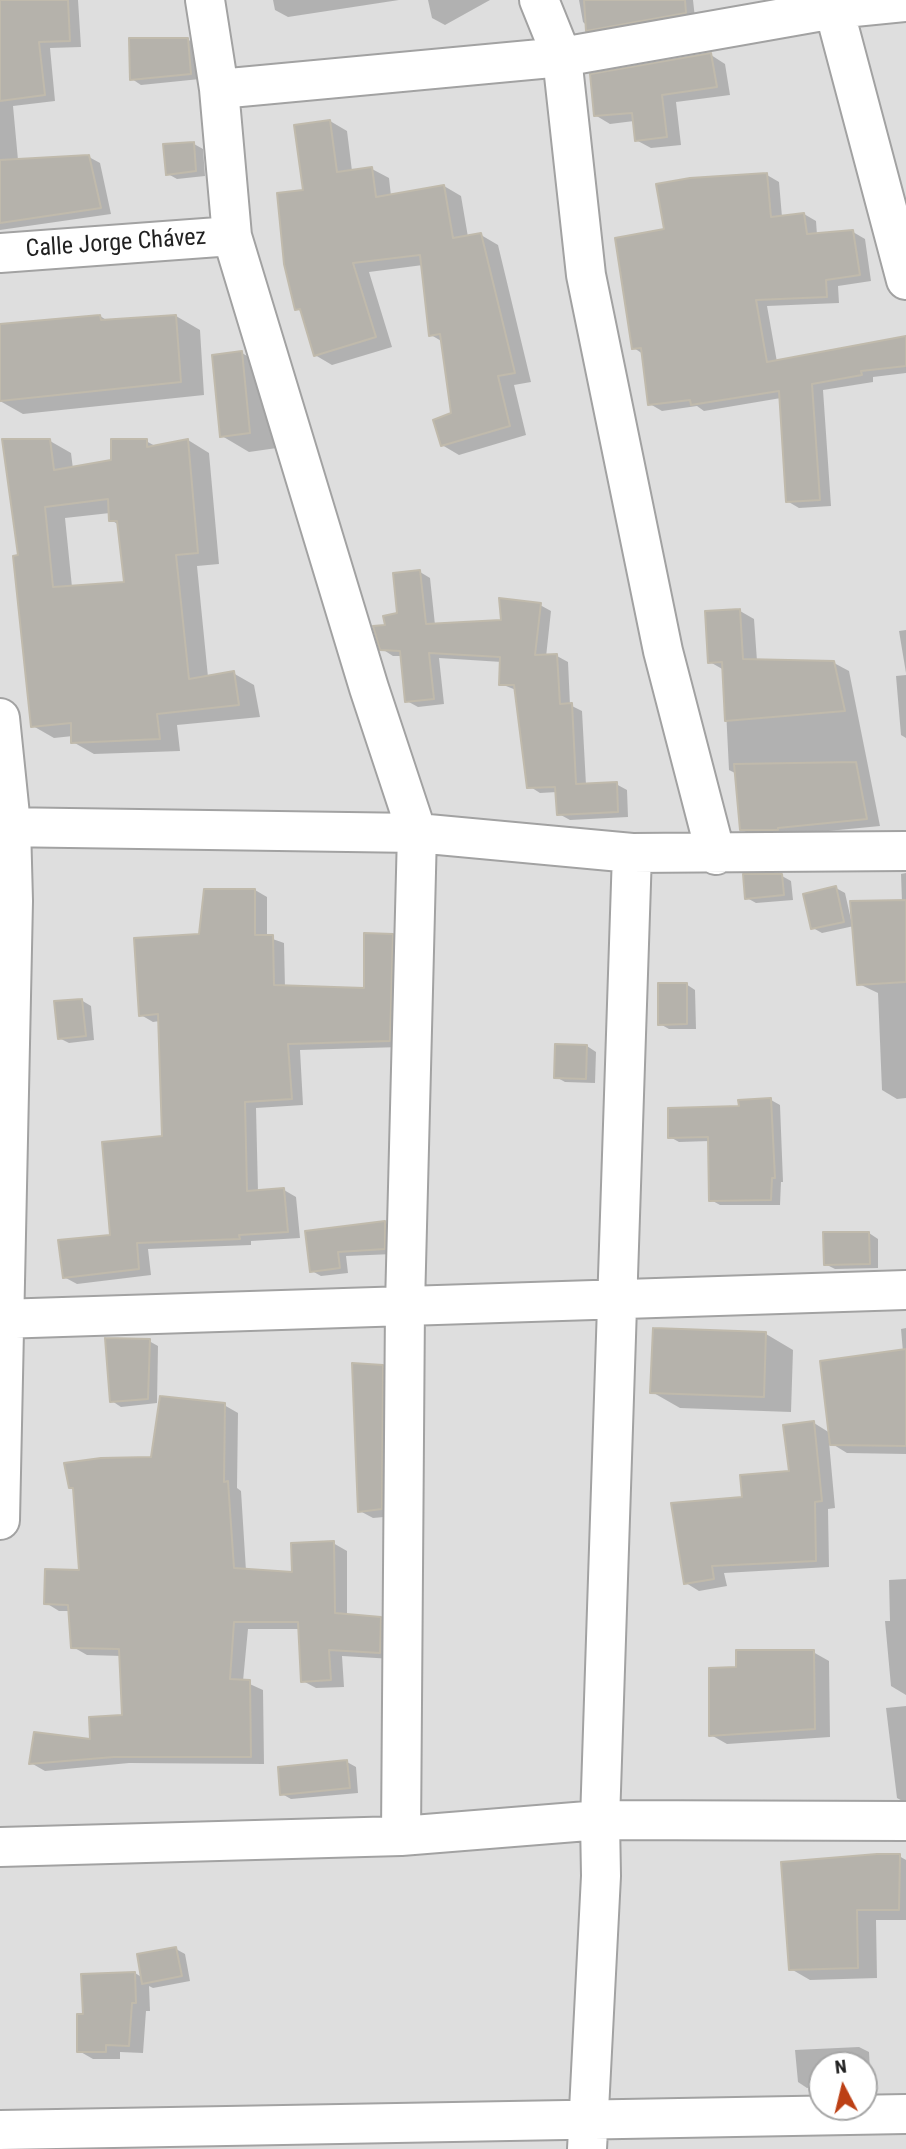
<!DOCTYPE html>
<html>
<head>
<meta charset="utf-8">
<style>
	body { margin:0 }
	#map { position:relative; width:906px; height:2149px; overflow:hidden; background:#f0efe8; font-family:"Roboto Condensed",sans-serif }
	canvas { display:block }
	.north { position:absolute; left:808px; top:2051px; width:70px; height:70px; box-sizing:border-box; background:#fff; border:2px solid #a6a6a6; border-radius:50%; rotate:353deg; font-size:19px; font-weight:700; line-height:28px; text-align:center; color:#212121 }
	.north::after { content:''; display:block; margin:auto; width:24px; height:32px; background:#bc4015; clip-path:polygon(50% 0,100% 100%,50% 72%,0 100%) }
</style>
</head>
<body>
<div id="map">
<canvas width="906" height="2149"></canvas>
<div class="north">N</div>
</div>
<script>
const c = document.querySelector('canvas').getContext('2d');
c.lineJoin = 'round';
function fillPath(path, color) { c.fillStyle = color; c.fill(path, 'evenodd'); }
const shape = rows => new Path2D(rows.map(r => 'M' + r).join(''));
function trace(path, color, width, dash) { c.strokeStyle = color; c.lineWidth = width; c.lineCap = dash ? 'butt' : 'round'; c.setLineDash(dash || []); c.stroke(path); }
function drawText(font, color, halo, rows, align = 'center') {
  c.font = font + ' "Roboto Condensed",sans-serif'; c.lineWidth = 7; c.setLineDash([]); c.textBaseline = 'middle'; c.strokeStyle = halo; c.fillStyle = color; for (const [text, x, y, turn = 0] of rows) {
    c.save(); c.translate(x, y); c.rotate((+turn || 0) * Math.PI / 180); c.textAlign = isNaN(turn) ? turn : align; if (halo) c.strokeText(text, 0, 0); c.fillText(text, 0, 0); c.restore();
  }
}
fillPath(shape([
	[0,0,906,0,906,2149,0,2149],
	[822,2065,864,2065,864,2107,822,2107]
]), '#dedede');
fillPath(shape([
	[0,0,78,0,81,47,50,48,55,101,13,106,18,160,89,157,100,163,111,214,0,230],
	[273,0,399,0,288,17,275,10],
	[428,0,490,0,445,25,432,18],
	[579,0,693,0,695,18,597,35,583,22],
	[187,39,197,45,200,79,141,85,132,79],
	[711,55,725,64,730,95,676,102,681,145,651,148,636,140,634,121,610,124,595,115],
	[330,121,347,131,352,171,372,169,389,178,391,196,444,186,461,196,468,237,481,235,498,245,531,382,514,385,526,435,459,455,442,445,453,414,443,342,431,335,423,265,369,272,392,347,332,365,315,355,303,312,297,309,305,192],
	[194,144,203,149,205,176,177,179,168,174],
	[767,175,779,182,782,217,804,214,816,221,817,235,853,232,865,239,871,281,838,286,839,303,767,306,777,362,906,338,906,373,873,377,873,382,823,390,831,506,799,508,787,501,781,398,704,411,697,406,662,411,650,404,643,354,634,348,666,231],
	[100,316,108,321,176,316,200,330,204,395,23,414,0,401,0,326],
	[242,353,269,369,277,448,249,452,222,436],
	[188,440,209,453,219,564,197,566,208,677,233,673,254,685,260,717,177,725,180,751,94,754,73,742,73,736,54,738,33,726,20,557,50,441,71,453,73,469,113,462,146,441,157,447],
	[110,513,111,520,119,525,126,583,72,587,65,518],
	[420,572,430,578,435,625,503,622,540,605,551,611,546,657,557,656,568,662,570,705,582,711,586,785,616,784,627,790,628,817,570,820,559,814,557,792,540,793,529,786,516,690,501,684,502,662,439,658,444,704,418,707,407,701,403,656,393,656,382,649,387,627,399,615],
	[740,611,754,619,757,661,834,663,849,671,880,826,756,838,741,829,737,774,729,770,724,670,710,662],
	[906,630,906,673,899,631],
	[906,675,906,738,901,735,896,676],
	[906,873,906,1098,897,1099,882,1090,878,993,859,984,854,926,822,933,813,928,836,888,845,893,852,924,902,902,901,874],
	[782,876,791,881,793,900,756,903,747,898],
	[255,890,267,897,267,937,284,943,285,988,366,990,392,936,404,943,401,1047,300,1050,303,1105,256,1108,258,1192,284,1190,296,1197,300,1238,251,1241,251,1245,148,1249,151,1275,77,1284,64,1277,112,1236,164,1137,160,1021,153,1022,141,1015,201,936],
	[686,984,695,990,696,1029,669,1029,660,1024],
	[81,1000,91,1006,94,1040,69,1043,59,1038],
	[587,1046,596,1052,595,1083,565,1082,556,1077],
	[771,1100,780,1105,783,1182,781,1182,780,1205,720,1205,711,1200,710,1141,679,1142,670,1137,741,1108],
	[385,1223,394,1228,393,1254,346,1256,348,1273,321,1276,312,1271,307,1232],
	[869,1233,878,1239,878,1268,835,1269,825,1264],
	[906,1328,906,1454,847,1453,829,1442,835,1508,828,1509,829,1567,724,1573,727,1586,699,1591,686,1583,744,1499,791,1472,814,1423,830,1433,903,1352,901,1329],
	[766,1334,793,1350,791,1412,680,1408,652,1392],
	[149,1341,158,1346,157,1403,121,1407,112,1401],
	[382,1367,396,1375,395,1516,373,1518,360,1511],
	[224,1405,238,1413,237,1488,241,1491,246,1571,294,1573,333,1543,347,1551,347,1616,380,1619,394,1626,393,1659,342,1656,344,1687,316,1688,303,1681,300,1629,248,1629,243,1681,263,1690,264,1764,129,1763,45,1771,31,1763,92,1741,124,1716,121,1656,87,1655,73,1647,70,1611,59,1611,46,1603,81,1572,75,1490,70,1487,153,1458],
	[906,1579,906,1695,891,1686,885,1621,890,1621,889,1580],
	[813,1652,829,1661,830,1737,727,1744,711,1735,738,1669],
	[906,1706,906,1803,897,1798,886,1708],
	[347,1762,356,1767,358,1793,291,1799,282,1794],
	[899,1856,906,1860,906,1920,876,1920,877,1978,810,1980,791,1969],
	[176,1949,185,1954,190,1981,153,1988,149,1986,150,2011,146,2011,143,2053,120,2052,120,2059,93,2059,79,2051,85,2016,135,1973,143,1978],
	[859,2047,869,2052,871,2089,864,2089,864,2065,822,2065,822,2086,807,2088,798,2082,795,2050]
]), '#0003');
const building = shape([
	[0,0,68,0,70,41,39,42,45,95,0,101,0,0],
	[584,0,685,0,686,13,586,31,584,0],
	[129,38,188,38,191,74,130,80,129,38],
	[711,53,717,87,662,95,667,137,635,141,632,113,594,116,590,74,711,53],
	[330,120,337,172,372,167,376,197,444,185,453,238,481,233,515,373,498,376,510,426,441,446,433,420,451,413,440,334,429,336,420,255,353,263,376,337,314,356,300,309,295,310,284,264,277,193,303,190,294,125,330,120],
	[194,142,196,171,166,175,163,144,194,142],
	[89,155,101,208,0,223,0,160,89,155],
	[767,173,771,217,804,213,807,234,853,230,860,275,826,280,827,297,756,300,767,362,906,336,906,366,861,371,862,375,812,384,820,500,786,502,779,391,691,405,690,400,648,405,641,348,632,349,615,238,664,229,656,184,690,178,767,173],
	[100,315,101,320,176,315,181,382,0,401,0,324,100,315],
	[242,351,250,433,220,437,212,355,242,351],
	[2,439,50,439,54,470,111,460,111,439,147,439,147,447,188,439,198,553,176,555,189,679,234,671,239,705,157,714,160,739,71,743,71,723,31,727,13,556,18,555,2,439],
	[108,499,109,521,117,521,124,582,53,587,45,507,108,499],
	[420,570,426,624,501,620,499,598,541,603,535,655,557,654,560,704,572,703,576,784,617,782,618,812,557,815,555,787,527,788,514,685,499,685,500,657,429,653,434,699,405,702,400,651,380,650,373,626,385,625,383,616,397,613,393,573,420,570],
	[740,609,743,659,834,661,845,711,725,721,722,662,708,663,705,611,740,609],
	[856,762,867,819,778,828,778,830,740,830,734,764,856,762],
	[743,874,782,874,784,895,745,899,743,874],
	[836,886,844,922,811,929,803,894,836,886],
	[204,889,255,889,255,935,273,935,274,985,364,988,364,933,393,934,390,1041,288,1044,292,1099,245,1102,247,1191,284,1188,288,1232,239,1235,240,1239,137,1243,139,1269,63,1278,58,1240,110,1235,102,1142,162,1136,158,1014,139,1016,134,938,199,934,204,889],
	[906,900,906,982,857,985,850,901,906,900],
	[658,983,687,983,687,1024,658,1025,658,983],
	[82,999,86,1036,58,1039,54,1001,82,999],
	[555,1044,587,1045,586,1079,554,1078,555,1044],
	[771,1098,775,1178,772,1178,771,1200,709,1201,708,1137,668,1138,668,1108,739,1106,738,1100,771,1098],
	[385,1221,385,1249,338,1252,340,1268,310,1272,305,1231,385,1221],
	[823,1232,869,1232,870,1264,824,1265,823,1232],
	[653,1328,766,1332,764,1397,650,1393,653,1328],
	[105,1338,150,1339,148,1399,110,1402,105,1338],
	[906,1349,906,1446,830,1445,820,1361,906,1349],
	[352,1363,383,1365,382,1509,358,1512,352,1363],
	[160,1396,225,1403,224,1482,228,1481,234,1568,292,1572,291,1543,334,1541,335,1613,381,1617,380,1653,329,1650,331,1680,301,1682,298,1622,234,1622,230,1679,250,1680,251,1757,114,1757,29,1764,34,1732,90,1739,89,1717,122,1715,119,1649,71,1648,68,1605,44,1604,45,1569,79,1570,73,1488,69,1488,64,1463,101,1458,151,1457,160,1396],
	[814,1421,822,1501,815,1502,816,1561,712,1566,714,1579,684,1584,671,1503,742,1497,740,1475,789,1471,783,1425,814,1421],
	[736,1650,814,1650,815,1729,709,1736,709,1668,736,1667,736,1650],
	[347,1760,350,1788,280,1795,278,1767,347,1760],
	[877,1854,900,1854,899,1910,857,1910,858,1968,789,1970,781,1862,877,1854],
	[176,1947,182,1976,142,1984,137,1954,176,1947],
	[135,1972,136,2003,132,2003,129,2046,106,2045,106,2052,77,2052,77,2014,83,2014,81,1974,135,1972]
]);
fillPath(building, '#b5b2ab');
trace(building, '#c0baac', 2);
const street = shape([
	[205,0,219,89,232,236,369,688,417,833,405,1305,401,1836],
	[539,0,562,57,586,275,663,651,716,855],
	[834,9,906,280],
	[219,89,562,57,834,9,906,2],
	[0,253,232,236],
	[0,718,11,825,13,901,0,1520],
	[0,827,417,833,632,853,906,851],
	[0,1319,906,1290],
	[0,1847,401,1836,600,1820,906,1821],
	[0,2130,906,2114],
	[587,2149,601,1876,600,1820,632,853]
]);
trace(street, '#a2a2a2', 42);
trace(street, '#fff', 38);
drawText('24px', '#212121', '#fff', [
	["Calle Jorge Chávez",116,244,-4]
]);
</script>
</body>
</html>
